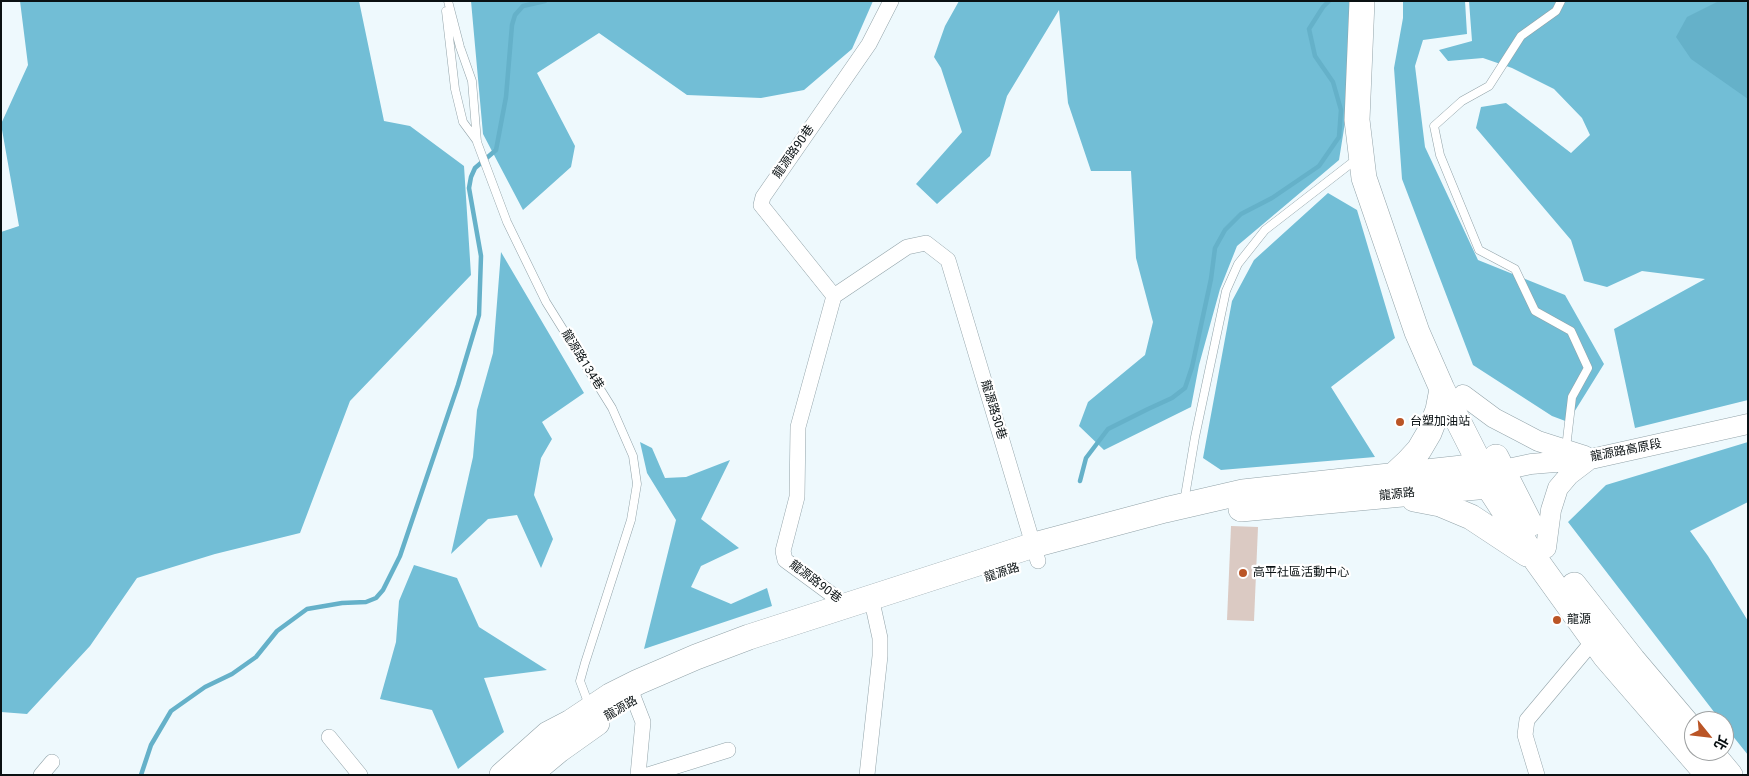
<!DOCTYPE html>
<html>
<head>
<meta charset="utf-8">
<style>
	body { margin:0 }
	#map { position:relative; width:1749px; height:776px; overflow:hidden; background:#eef9fd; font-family:Roboto,"Noto Sans TC",sans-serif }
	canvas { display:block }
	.frame { position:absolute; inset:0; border:2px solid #0a1113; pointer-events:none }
	.north { position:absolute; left:1684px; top:711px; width:50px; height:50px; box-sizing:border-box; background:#fff; border:1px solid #9da0a1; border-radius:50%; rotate:119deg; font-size:14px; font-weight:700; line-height:20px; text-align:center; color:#0a1113 }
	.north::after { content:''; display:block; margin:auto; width:18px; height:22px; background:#ba5526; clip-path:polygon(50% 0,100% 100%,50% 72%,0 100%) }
</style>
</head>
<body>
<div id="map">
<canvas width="1749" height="776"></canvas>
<div class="frame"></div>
<div class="north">北</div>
</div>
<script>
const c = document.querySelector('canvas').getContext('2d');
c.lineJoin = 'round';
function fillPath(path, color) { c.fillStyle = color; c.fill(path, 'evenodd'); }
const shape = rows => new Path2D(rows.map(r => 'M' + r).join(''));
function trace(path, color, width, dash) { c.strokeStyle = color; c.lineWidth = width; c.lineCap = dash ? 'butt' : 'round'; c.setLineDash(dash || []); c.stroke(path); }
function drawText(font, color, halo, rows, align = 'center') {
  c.font = font + ' Roboto,"Noto Sans TC",sans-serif'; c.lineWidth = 4.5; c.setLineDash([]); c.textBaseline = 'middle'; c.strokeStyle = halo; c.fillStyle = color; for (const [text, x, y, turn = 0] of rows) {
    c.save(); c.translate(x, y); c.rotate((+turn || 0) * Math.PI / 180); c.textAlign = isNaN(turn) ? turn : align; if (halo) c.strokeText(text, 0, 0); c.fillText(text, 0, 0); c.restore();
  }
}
fillPath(shape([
	[20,1,359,1,384,121,410,126,464,166,471,275,350,401,300,533,215,554,137,578,90,646,27,714,1,712,1,232,19,226,1,124,28,65],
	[471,1,873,1,852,49,804,90,761,98,687,95,599,33,537,73,575,146,571,167,523,210,483,134],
	[959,1,1351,1,1347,110,1339,160,1237,246,1220,289,1199,365,1191,407,1104,450,1079,426,1088,402,1145,355,1153,322,1136,258,1131,171,1091,171,1068,103,1059,10,1007,96,990,156,937,204,916,184,962,132,941,68,934,57,945,26],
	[1403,1,1465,1,1467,34,1423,40,1415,66,1425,147,1478,260,1565,295,1604,364,1568,422,1552,416,1473,365,1402,179,1394,68,1403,18],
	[1469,1,1748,1,1748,400,1635,428,1614,329,1705,279,1642,271,1607,287,1584,281,1571,240,1476,128,1481,107,1506,103,1571,153,1590,135,1582,118,1554,89,1512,68,1483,58,1448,61,1439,50,1472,41],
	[1328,193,1357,210,1395,338,1331,387,1375,457,1221,470,1203,458,1232,301,1254,260],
	[501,252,584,393,542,422,552,439,541,458,534,495,553,539,541,568,517,515,488,519,451,554,473,457,477,410,493,353],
	[640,442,652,448,665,478,686,477,730,460,701,519,739,548,701,566,691,587,731,604,767,588,772,606,644,649,676,520,647,473],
	[1748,442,1748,502,1690,531,1708,556,1748,621,1748,755,1724,725,1724,721,1721,721,1568,522,1606,485],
	[414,565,457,578,479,627,547,670,484,678,504,732,458,769,432,710,380,699,396,642,399,601]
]), '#72bed6');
fillPath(shape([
	[1719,1,1744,1,1748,5,1748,99,1691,59,1676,37,1687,17]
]), '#65b1c9');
trace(shape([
	[1080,481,1086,458,1108,429,1148,409,1172,398,1185,388,1192,367,1211,279,1215,248,1225,230,1241,214,1272,198,1319,166,1339,137,1341,110,1333,82,1315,56,1309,29,1323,7,1329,1],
	[141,775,151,745,171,711,205,687,232,674,256,657,277,631,307,609,342,603,366,602,376,598,383,590,400,556,458,385,479,315,481,256,469,188,471,177,475,168,496,150,506,97,512,25,515,15,523,6,545,1]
]), '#65b1c9', 4.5);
fillPath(shape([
	[1231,526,1258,527,1254,621,1227,620]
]), '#dbcac3');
const service = shape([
	[448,1,460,47,472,81,477,142,507,222,546,302,612,408,633,456,637,484,631,520,585,663,580,681,589,705],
	[1561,1,1556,11,1521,36,1489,86,1462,101,1434,126,1440,155,1479,250,1515,269,1535,311,1571,331,1588,368,1572,397,1566,448],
	[446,11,455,89,463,122,477,141],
	[1184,502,1195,437,1226,291,1238,264,1265,230,1358,158]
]);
const minor = shape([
	[834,296,761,205,763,197,869,44,891,1],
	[846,605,785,560,783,551,797,497,798,427,834,296,907,247,926,243,948,260,1038,561],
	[629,686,643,722,638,775],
	[329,737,360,775],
	[41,775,52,762],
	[648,775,728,750],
	[867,775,880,656,880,638,871,597],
	[1537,775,1525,735,1527,720,1594,640]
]);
const tertiary = shape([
	[1463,395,1494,418,1519,431,1538,441,1585,456],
	[1503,470,1531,464,1591,459,1748,424],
	[1546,548,1551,510,1558,488,1569,475,1590,459]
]);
const primary = shape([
	[1362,1,1357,120,1364,178,1417,332,1442,389,1481,466,1488,486,1536,560,1605,656,1708,775],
	[1496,457,1530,524],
	[1394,475,1408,462,1419,450,1429,433,1438,410,1442,389],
	[1414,499,1440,504,1471,517,1527,554],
	[1241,509,1488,486,1503,470],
	[1574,585,1633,660,1694,732],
	[1710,751,1730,775],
	[502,775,548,734,571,722,610,696,638,682,696,657,749,637,1034,545,1165,510,1243,492,1481,466,1503,470],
	[529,775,559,750,597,723]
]);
trace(service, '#92a3a9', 9);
trace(minor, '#92a3a9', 16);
trace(tertiary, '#92a3a9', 21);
trace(primary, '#92a3a9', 26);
trace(service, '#fff', 8);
trace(minor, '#fff', 15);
trace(tertiary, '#fff', 20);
trace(primary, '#fff', 25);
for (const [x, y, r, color] of [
	[1400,422,5,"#ba5526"],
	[1243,573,5,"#ba5526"],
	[1557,620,5,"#ba5526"]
]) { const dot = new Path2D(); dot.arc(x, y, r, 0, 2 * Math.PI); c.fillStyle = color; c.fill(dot); trace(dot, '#fff', 2); }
drawText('12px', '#0a1113', '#fff', [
	["龍源路90巷",794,152,-55],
	["龍源路134巷",582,360,58],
	["龍源路30巷",993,410,73],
	["龍源路高原段",1626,451,-11],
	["龍源路",1397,495,-6],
	["龍源路",1002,573,-18],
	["龍源路90巷",815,582,37],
	["龍源路",621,709,-30]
]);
drawText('12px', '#0a1113', '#fff', [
	["台塑加油站",1410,422],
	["高平社區活動中心",1253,573],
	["龍源",1567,620]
], 'left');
</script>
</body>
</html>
